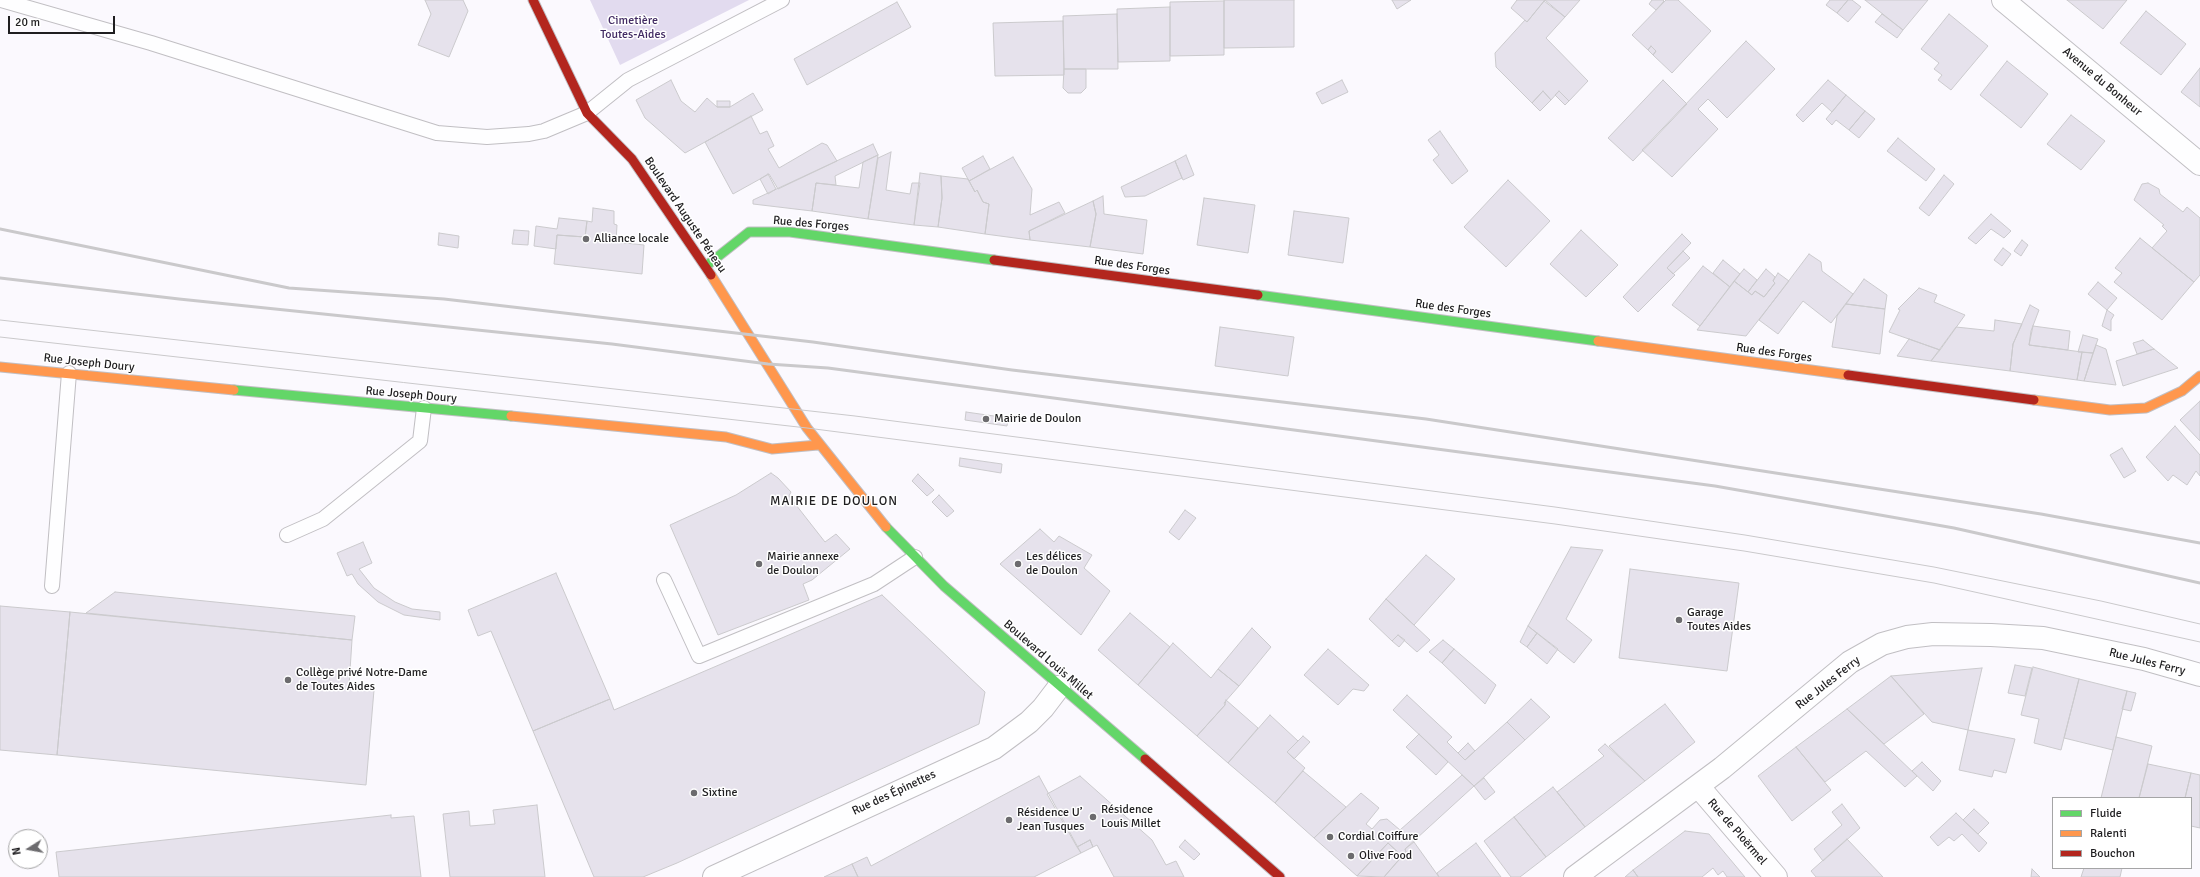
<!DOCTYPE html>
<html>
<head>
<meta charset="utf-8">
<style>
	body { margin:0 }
	#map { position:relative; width:2200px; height:877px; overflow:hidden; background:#fbf9fe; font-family:Signika,sans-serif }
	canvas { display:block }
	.legend { position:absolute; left:2052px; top:797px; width:140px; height:72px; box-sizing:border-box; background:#fff; border:1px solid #a5a5a6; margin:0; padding:5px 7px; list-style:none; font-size:12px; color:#1f1e20 }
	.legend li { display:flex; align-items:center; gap:8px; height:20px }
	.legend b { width:20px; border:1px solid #a5a5a6 }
	.north { position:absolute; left:8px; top:829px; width:40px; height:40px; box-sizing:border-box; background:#fff; border:1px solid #a5a5a6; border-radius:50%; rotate:259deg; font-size:11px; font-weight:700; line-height:16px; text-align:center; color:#1f1e20 }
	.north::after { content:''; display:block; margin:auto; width:14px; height:18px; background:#6c6b6e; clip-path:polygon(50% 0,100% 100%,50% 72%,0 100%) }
	.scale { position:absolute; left:8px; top:16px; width:107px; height:18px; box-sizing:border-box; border:2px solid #1f1e20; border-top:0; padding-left:5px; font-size:12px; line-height:14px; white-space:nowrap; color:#1f1e20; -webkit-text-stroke:3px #fff; paint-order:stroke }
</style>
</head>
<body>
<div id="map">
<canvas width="2200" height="877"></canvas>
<ul class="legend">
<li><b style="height:5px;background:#63d668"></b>Fluide</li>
<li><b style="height:5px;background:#ff974d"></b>Ralenti</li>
<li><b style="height:5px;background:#b3261e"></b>Bouchon</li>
</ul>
<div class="north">N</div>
<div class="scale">20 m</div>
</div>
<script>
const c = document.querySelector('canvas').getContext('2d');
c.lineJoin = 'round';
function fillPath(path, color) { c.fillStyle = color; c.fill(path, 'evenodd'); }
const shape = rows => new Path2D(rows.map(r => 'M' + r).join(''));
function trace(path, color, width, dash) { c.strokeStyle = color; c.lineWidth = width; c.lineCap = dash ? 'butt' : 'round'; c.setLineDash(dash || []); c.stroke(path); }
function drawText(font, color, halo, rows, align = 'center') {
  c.font = font + ' Signika,sans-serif'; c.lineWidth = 3; c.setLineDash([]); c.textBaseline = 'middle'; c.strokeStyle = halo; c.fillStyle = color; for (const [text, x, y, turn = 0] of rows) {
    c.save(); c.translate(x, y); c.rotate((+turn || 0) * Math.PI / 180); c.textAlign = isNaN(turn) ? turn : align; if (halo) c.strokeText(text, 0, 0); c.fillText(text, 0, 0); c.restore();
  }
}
fillPath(shape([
	[590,0,749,0,620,65]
]), '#e2dbef');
const building = shape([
	[425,0,463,0,468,11,449,57,418,45,431,14,425,0],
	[1294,0,1294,47,1224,48,1224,0,1294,0],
	[1392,0,1411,0,1397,9,1392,0],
	[1517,0,1545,0,1527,22,1511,8,1517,0],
	[1545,0,1580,0,1565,17,1545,0],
	[1652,0,1663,0,1664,1,1656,10,1649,4,1652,0],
	[1666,0,1678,0,1711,31,1672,73,1653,55,1656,51,1651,46,1648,50,1632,35,1666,0],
	[1830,0,1848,0,1837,13,1826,5,1830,0],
	[1848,0,1852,0,1861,7,1848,22,1837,13,1848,0],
	[1865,0,1928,0,1903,30,1865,0],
	[2067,0,2127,0,2103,29,2067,0],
	[1224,1,1224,55,1170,56,1170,2,1224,1],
	[1544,1,1565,17,1546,38,1588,81,1569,101,1559,91,1551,100,1543,91,1532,103,1496,67,1495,53,1525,20,1527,22,1544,1],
	[897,2,911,27,807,85,794,59,897,2],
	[1170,7,1170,61,1118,62,1117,9,1170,7],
	[2146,11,2186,44,2161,75,2120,43,2146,11],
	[1117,14,1118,69,1064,69,1063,16,1117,14],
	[1882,14,1903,30,1897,38,1875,22,1882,14],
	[1949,14,1988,46,1951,90,1938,80,1942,75,1934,69,1939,63,1921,49,1949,14],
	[1063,21,1064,75,995,76,993,23,1063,21],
	[1746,41,1775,69,1727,118,1708,99,1698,109,1718,129,1672,177,1642,150,1746,41],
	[1651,46,1656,51,1653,55,1648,50,1651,46],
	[2007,61,2048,94,2021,128,1980,95,2007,61],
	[2200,68,2200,107,2181,92,2200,68],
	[1064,69,1086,69,1086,88,1081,93,1068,93,1063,88,1064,69],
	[671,80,681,101,695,112,707,98,717,107,730,107,753,93,763,110,685,153,645,118,636,100,671,80],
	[1342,80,1348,92,1322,104,1316,93,1342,80],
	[1663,80,1687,104,1633,161,1608,138,1663,80],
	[1828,80,1846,95,1832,112,1822,103,1803,122,1796,115,1828,80],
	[1543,91,1551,100,1540,111,1532,103,1543,91],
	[1559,91,1569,101,1565,105,1555,95,1559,91],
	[1846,95,1865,111,1849,130,1836,120,1832,125,1826,119,1846,95],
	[717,101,730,101,730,107,717,107,717,101],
	[1865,111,1875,119,1859,138,1849,130,1865,111],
	[2071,115,2105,141,2081,170,2047,144,2071,115],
	[751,116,760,134,767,131,774,146,768,149,779,168,822,143,827,145,837,161,778,189,769,174,733,194,705,142,751,116],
	[1440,131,1468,171,1452,184,1433,160,1439,155,1428,140,1440,131],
	[1898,138,1935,169,1926,181,1887,151,1898,138],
	[873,144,878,155,835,176,836,185,816,183,812,211,753,204,753,200,873,144],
	[891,152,886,190,910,194,912,183,920,183,914,225,868,219,878,158,891,152],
	[878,155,868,219,812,211,816,183,859,188,863,162,878,155],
	[1186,155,1194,175,1183,180,1175,161,1186,155],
	[983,156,990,169,969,181,962,168,983,156],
	[1013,157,1032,189,1030,215,1059,202,1065,213,1029,231,1030,240,985,234,989,204,983,202,977,190,975,192,969,181,1013,157],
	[1175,161,1182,178,1145,196,1125,197,1121,187,1175,161],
	[920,173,941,176,942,198,938,227,914,225,920,173],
	[768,174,776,189,768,194,760,179,768,174],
	[1944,175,1954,184,1929,216,1919,208,1944,175],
	[941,176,968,179,975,192,977,190,983,202,989,204,985,234,938,227,942,198,941,176],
	[1508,180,1550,221,1506,267,1464,227,1508,180],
	[2148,183,2159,189,2160,194,2183,212,2187,207,2200,218,2200,275,2194,282,2152,248,2167,231,2162,226,2164,225,2134,200,2142,184,2148,183],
	[1103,196,1104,214,1147,220,1143,254,1090,247,1096,214,1093,201,1103,196],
	[1204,198,1255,205,1248,253,1197,245,1204,198],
	[1093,201,1096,214,1090,247,1030,240,1029,231,1093,201],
	[593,208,614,211,614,224,617,225,616,242,644,245,642,274,554,264,557,235,585,237,587,221,592,222,593,208],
	[1294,211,1349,218,1343,263,1288,255,1294,211],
	[1991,214,2011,231,2004,238,1991,229,1976,244,1968,238,1991,214],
	[559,218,587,221,585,237,557,235,556,249,534,246,536,226,557,229,559,218],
	[514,230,529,231,528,245,512,244,514,230],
	[1581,230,1618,265,1586,297,1550,264,1581,230],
	[439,233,459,236,458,248,438,245,439,233],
	[1682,234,1691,243,1667,268,1675,275,1638,312,1623,297,1682,234],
	[2140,238,2194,282,2162,320,2114,282,2122,273,2115,268,2140,238],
	[2022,240,2028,245,2021,256,2014,251,2022,240],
	[2003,248,2011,254,2002,266,1994,260,2003,248],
	[1683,251,1690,258,1673,274,1667,268,1683,251],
	[1809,254,1821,262,1822,271,1853,294,1831,323,1803,301,1778,334,1759,320,1809,254],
	[1723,260,1740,274,1730,287,1713,273,1723,260],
	[1703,266,1730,287,1700,326,1672,305,1703,266],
	[1744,269,1757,280,1748,292,1734,281,1744,269],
	[1766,269,1775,277,1773,281,1775,283,1764,297,1755,291,1752,295,1748,292,1766,269],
	[1778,273,1789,281,1746,336,1697,330,1734,281,1752,295,1755,291,1764,297,1775,283,1773,281,1778,273],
	[1864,279,1887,295,1885,309,1846,304,1864,279],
	[2098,282,2117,298,2107,310,2088,294,2098,282],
	[1919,288,1937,295,1934,302,1965,315,1940,350,1889,332,1900,310,1898,309,1919,288],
	[1846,304,1885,309,1880,354,1832,347,1837,316,1846,304],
	[2030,305,2039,310,2031,331,2029,345,2082,352,2077,380,2010,371,2013,344,2030,305],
	[2107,310,2114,315,2111,320,2111,331,2102,326,2107,310],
	[1995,320,2022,324,2013,344,2010,371,1931,361,1956,327,1994,331,1995,320],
	[2033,326,2070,331,2068,350,2029,345,2033,326],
	[1220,327,1294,337,1288,376,1215,366,1220,327],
	[2083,335,2098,339,2093,353,2078,352,2083,335],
	[1909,339,1940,350,1931,361,1897,356,1909,339],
	[2143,340,2154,349,2137,354,2133,343,2143,340],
	[2096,345,2106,349,2116,385,2084,381,2096,345],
	[2154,349,2178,368,2123,386,2116,361,2154,349],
	[2082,352,2093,353,2084,381,2077,380,2082,352],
	[2200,401,2200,441,2180,420,2200,401],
	[966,412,1008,418,1007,426,965,420,966,412],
	[2175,426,2200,455,2200,476,2196,471,2187,485,2173,475,2168,481,2146,457,2175,426],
	[2122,448,2136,471,2124,478,2110,455,2122,448],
	[960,458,1002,464,1001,473,959,466,960,458],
	[771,473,778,478,791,492,789,496,825,542,836,534,850,549,812,580,803,584,809,600,718,635,670,525,736,495,771,473],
	[918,474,934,490,927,496,912,481,918,474],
	[939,495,954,511,947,517,932,502,939,495],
	[1185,510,1196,518,1179,540,1169,532,1185,510],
	[1040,529,1054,542,1059,536,1092,555,1084,568,1110,591,1081,635,1000,564,1040,529],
	[363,542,372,563,359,569,374,588,395,602,412,609,440,612,440,620,404,615,378,602,358,584,352,574,347,576,337,553,363,542],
	[1571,547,1603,550,1566,619,1592,640,1574,663,1528,626,1571,547],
	[1426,555,1455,579,1414,625,1386,599,1426,555],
	[1630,569,1739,583,1727,671,1619,658,1630,569],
	[556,573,610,699,533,731,491,631,478,636,468,610,556,573],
	[115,592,355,616,352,640,86,613,115,592],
	[882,595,985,692,979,724,677,863,643,877,594,877,533,731,610,699,614,710,882,595],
	[1386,599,1430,640,1417,652,1398,635,1392,641,1369,619,1386,599],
	[0,606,70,612,57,755,0,750,0,606],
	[70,612,352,640,349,686,374,690,366,785,57,755,70,612],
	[1130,613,1170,647,1138,685,1098,650,1130,613],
	[1528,626,1537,633,1527,647,1520,642,1528,626],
	[1252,628,1271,647,1239,686,1218,669,1252,628],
	[1537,633,1558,649,1547,664,1527,647,1537,633],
	[1398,635,1405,640,1399,647,1392,641,1398,635],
	[1443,640,1454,649,1442,663,1429,652,1443,640],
	[1173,643,1211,678,1218,669,1239,686,1224,703,1225,705,1197,736,1138,685,1173,643],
	[1328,649,1369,685,1364,691,1353,689,1338,705,1304,675,1328,649],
	[1454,649,1496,685,1485,704,1442,663,1454,649],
	[2015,665,2032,668,2025,696,2008,693,2015,665],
	[2033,667,2079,679,2061,750,2034,743,2039,719,2021,715,2033,667],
	[1982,668,1968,730,1932,722,1891,676,1982,668],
	[1891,676,1924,714,1884,744,1847,709,1891,676],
	[2079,679,2127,691,2113,750,2064,738,2079,679],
	[2127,691,2136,693,2131,711,2122,709,2127,691],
	[1407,695,1452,737,1447,742,1465,760,1507,722,1525,740,1474,786,1393,710,1407,695],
	[1531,699,1550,717,1525,740,1507,722,1531,699],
	[1226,700,1258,728,1228,763,1197,736,1225,705,1226,700],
	[1665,704,1695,742,1645,781,1609,746,1665,704],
	[1847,709,1917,776,1905,787,1866,751,1825,782,1796,747,1847,709],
	[1270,715,1298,741,1287,752,1305,768,1275,803,1228,763,1270,715],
	[1968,730,2015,739,2006,773,1994,770,1992,777,1959,770,1968,730],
	[1419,734,1448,762,1436,775,1406,747,1419,734],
	[1303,736,1310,742,1294,759,1287,752,1303,736],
	[2116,737,2152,746,2139,798,2101,798,2116,737],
	[1468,743,1475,751,1465,760,1458,753,1468,743],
	[1605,744,1645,781,1585,827,1557,792,1604,756,1598,750,1605,744],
	[1796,747,1831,790,1792,821,1758,776,1796,747],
	[1922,762,1941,781,1933,791,1912,771,1922,762],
	[2148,764,2191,773,2185,798,2139,798,2148,764],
	[1303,771,1346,807,1314,838,1275,803,1303,771],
	[2191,773,2200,775,2200,828,2191,826,2191,798,2185,798,2191,773],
	[1462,775,1474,786,1405,849,1406,852,1402,856,1388,843,1357,876,1314,838,1361,793,1379,808,1366,824,1372,829,1380,820,1387,819,1400,830,1462,775],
	[1039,776,1081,853,1034,877,858,877,852,864,867,857,871,866,1039,776],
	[1080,776,1152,840,1166,865,1176,861,1184,877,1114,877,1097,845,1093,847,1090,840,1077,847,1047,794,1080,776],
	[1484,778,1495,792,1485,800,1474,786,1484,778],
	[1553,787,1585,827,1546,857,1514,817,1553,787],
	[1842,804,1860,828,1823,861,1814,849,1842,825,1832,812,1842,804],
	[537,805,545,877,450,877,443,814,469,811,470,826,495,824,493,810,537,805],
	[1974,809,1989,823,1978,834,1963,820,1974,809],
	[1956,813,1987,843,1979,852,1962,834,1954,841,1949,837,1938,846,1930,837,1956,813],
	[391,815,391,818,414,816,421,877,59,877,56,852,391,815],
	[1514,817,1546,857,1520,877,1511,877,1484,841,1514,817],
	[1685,831,1709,834,1745,877,1727,877,1723,871,1718,875,1713,868,1702,877,1638,877,1633,870,1685,831],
	[1847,839,1883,877,1816,877,1811,871,1847,839],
	[1090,840,1093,847,1081,853,1077,847,1090,840],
	[1185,840,1200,854,1194,860,1179,847,1185,840],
	[1414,842,1439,877,1384,877,1406,852,1405,849,1414,842],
	[1388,843,1402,856,1384,877,1357,876,1388,843],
	[1476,843,1501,877,1439,877,1437,873,1476,843],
	[852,864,858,877,824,877,852,864],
	[2084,868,2122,868,2120,877,2081,877,2084,868],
	[2032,869,2040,877,2031,877,2032,869],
	[1633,870,1638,877,1625,877,1633,870]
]);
fillPath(building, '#e6e2ec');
trace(building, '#cbcacd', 1);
const lane = shape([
	[1,0,151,43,437,133,487,137,529,134,544,131,587,113,628,80,782,0],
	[287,535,323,519,420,441,424,408],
	[664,580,699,656,874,584,915,557],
	[52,586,69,373]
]);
const street = shape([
	[2003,0,2200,164],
	[1698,786,1776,877],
	[714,877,994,748,1029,722,1043,708,1059,687],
	[1575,877,1722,768,1850,662,1882,644,1907,637,1933,634,1991,635,2043,638,2144,659,2200,675]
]);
const fast = shape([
	[706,266,749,232,790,232,994,260],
	[1258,295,1598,341],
	[234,390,511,416],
	[886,527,944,586,1145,759]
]);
const slow = shape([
	[711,275,807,428,886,527],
	[1598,341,1848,375],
	[0,367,234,390],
	[2034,400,2110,410,2146,408,2182,391,2200,376],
	[511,416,726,437,772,449,818,445]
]);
const jam = shape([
	[533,0,587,113,632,159,711,275],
	[994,260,1258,295],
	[1848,375,2034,400],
	[1145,759,1280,877]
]);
trace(lane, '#c1bfc3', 16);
trace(street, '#c1bfc3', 24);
trace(fast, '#c1bfc3', 11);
trace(slow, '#c1bfc3', 11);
trace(jam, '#c1bfc3', 11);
trace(lane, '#fefeff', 14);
trace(street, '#fefeff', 22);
trace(fast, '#63d668', 9);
trace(slow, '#ff974d', 9);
trace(jam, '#b3261e', 9);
trace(shape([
	[0,320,855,416,1555,507,1745,535,1934,567,2101,601,2200,624],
	[0,337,807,428,1555,524,1744,551,1934,583,2200,642]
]), '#cac9cb', 1);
trace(shape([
	[0,229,289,288,444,299,813,342,1012,370,1426,419,2041,514,2200,543],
	[0,278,179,299,612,344,768,364,828,368,1715,486,1954,528,2200,583]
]), '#cac9cb', 3);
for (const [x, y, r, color] of [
	[586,239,4,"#6c6b6e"],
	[986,419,4,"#6c6b6e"],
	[759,564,4,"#6c6b6e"],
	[1018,564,4,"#6c6b6e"],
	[1679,620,4,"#6c6b6e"],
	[288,680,4,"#6c6b6e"],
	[694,793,4,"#6c6b6e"],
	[1093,817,4,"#6c6b6e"],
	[1009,820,4,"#6c6b6e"],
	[1330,837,4,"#6c6b6e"],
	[1351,856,4,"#6c6b6e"]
]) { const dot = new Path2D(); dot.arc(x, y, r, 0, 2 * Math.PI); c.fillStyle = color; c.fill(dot); trace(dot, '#fff', 1.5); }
drawText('12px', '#412a62', '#fff', [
	["Cimetière",633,21],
	["Toutes-Aides",633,35]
]);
drawText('12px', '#1f1e20', '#fff', [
	["Avenue du Bonheur",2102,82,40],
	["Boulevard Auguste Péneau",685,215,56],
	["Rue des Forges",811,224,5],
	["Rue des Forges",1132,266,8],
	["Rue des Forges",1453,309,8],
	["Rue des Forges",1774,353,8],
	["Rue Joseph Doury",89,363,6],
	["Rue Joseph Doury",411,395,5],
	["Boulevard Louis Millet",1048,660,41],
	["Rue Jules Ferry",2147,662,14],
	["Rue Jules Ferry",1828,683,-38],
	["Rue des Épinettes",894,793,-25],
	["Rue de Ploërmel",1737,832,49]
]);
drawText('12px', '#1f1e20', '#fff', [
	["Alliance locale",594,239],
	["Mairie de Doulon",994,419],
	["Mairie annexe",767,557],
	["de Doulon",767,571],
	["Les délices",1026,557],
	["de Doulon",1026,571],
	["Garage",1687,613],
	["Toutes Aides",1687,627],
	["Collège privé Notre-Dame",296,673],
	["de Toutes Aides",296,687],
	["Sixtine",702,793],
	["Résidence",1101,810],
	["Louis Millet",1101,824],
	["Résidence U’",1017,813],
	["Jean Tusques",1017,827],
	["Cordial Coiffure",1338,837],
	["Olive Food",1359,856]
], 'left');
c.letterSpacing = '1px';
drawText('13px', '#1f1e20', '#fff', [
	["MAIRIE DE DOULON",834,502]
]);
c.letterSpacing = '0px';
</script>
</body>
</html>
